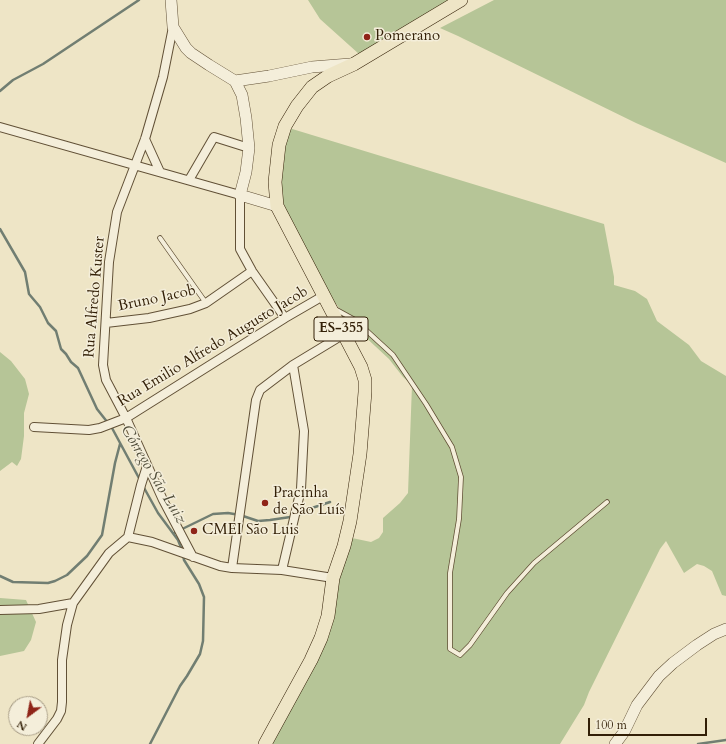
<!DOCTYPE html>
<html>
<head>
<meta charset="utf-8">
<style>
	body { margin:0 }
	#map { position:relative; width:726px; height:744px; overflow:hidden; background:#eee5c6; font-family:Cardo,serif }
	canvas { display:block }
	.north { position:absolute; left:8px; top:696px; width:40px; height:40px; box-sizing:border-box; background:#f4eeda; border:1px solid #a69b85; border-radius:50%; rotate:212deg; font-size:11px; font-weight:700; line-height:16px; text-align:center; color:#321f06 }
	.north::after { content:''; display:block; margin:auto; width:14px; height:18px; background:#8f2418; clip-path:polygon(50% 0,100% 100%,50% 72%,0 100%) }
	.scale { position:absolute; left:588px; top:718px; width:119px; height:18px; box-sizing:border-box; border:2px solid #321f06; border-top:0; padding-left:5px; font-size:12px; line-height:14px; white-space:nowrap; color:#321f06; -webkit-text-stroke:3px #f4eeda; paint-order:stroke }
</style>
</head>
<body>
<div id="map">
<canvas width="726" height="744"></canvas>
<div class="north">N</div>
<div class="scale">100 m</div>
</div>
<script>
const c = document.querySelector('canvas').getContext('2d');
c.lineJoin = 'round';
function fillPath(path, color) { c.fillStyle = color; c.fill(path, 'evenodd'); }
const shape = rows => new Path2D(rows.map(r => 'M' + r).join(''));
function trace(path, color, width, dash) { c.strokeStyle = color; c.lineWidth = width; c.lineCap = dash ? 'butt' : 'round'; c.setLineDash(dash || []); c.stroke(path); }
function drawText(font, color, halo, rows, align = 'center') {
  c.font = font + ' Cardo,serif'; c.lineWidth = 3; c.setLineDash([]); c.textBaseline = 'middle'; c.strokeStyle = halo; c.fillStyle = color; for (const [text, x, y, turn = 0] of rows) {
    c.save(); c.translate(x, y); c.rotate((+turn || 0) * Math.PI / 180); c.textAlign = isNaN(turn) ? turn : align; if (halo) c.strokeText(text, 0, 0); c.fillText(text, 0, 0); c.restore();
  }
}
fillPath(shape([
	[308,0,468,0,359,54,320,19],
	[494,0,726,0,726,163,636,123,458,36,440,28],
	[289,128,604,224,614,277,614,285,635,291,647,299,657,321,689,345,701,361,726,376,726,596,722,595,712,571,704,566,697,564,684,573,666,541,660,549,589,692,584,705,560,744,272,744,320,651,330,597,352,538,371,542,379,538,383,532,383,518,400,503,408,493,412,385,403,377,389,359,347,320,337,305,317,282,286,226,276,187],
	[0,352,11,361,25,379,29,394,24,413,24,436,21,459,17,466,12,462,0,471],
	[0,598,26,600,36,622,31,640,24,651,0,656]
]), '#b6c597');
trace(shape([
	[0,91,13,80,43,64,139,0],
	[0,229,25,272,29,294,40,307,48,323,56,331,61,349,66,354,71,362,78,368,97,409,112,428,140,480],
	[143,486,158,513,178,540,182,550],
	[174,533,213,514,228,513,240,515,258,521,270,520,297,516,309,509,330,502],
	[0,576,13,582,48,583,55,581,67,575,87,556,102,535,115,463,120,444],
	[150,744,180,686,187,676,200,654,203,641,204,597,199,584,184,560,183,555],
	[698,744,726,740]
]), '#717e72', 2.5);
const service = shape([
	[160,238,206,303],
	[335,309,355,320,393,355,426,404,452,447,461,477,459,519,450,573,450,649,460,655,470,645,507,593,534,563,607,502]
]);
const minor = shape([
	[173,27,163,77,145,139,117,212,109,262,103,365,106,380,126,418,163,500,193,557],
	[0,127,240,195,240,249,252,271,285,318],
	[145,139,160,172],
	[189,180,214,137,249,148],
	[106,323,149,318,190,309,206,303,252,271],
	[34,427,89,430,100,428,126,418,285,318,323,296],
	[128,537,141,485,147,466],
	[232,568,256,400,260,390,293,365,344,334],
	[282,570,301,489,304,431,293,365],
	[0,610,39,609,73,603],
	[38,744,57,719,61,711,62,702,62,660,67,625,73,603,109,553,128,537,152,542,220,566,232,568,282,570,333,578]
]);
const tertiary = shape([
	[171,0,173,27,186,48,191,53,209,65,235,81,269,76,312,67,350,64],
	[235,81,242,95,246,118,249,148,246,172,240,195,277,206],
	[615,744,624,732,637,705,659,676,673,663,697,645,714,634,726,629]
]);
const primary = shape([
	[265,744,311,660,321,638,328,616,333,578,344,546,350,521,360,454,365,392,365,380,361,367,277,206,275,182,279,145,285,126,297,106,312,87,328,76,354,64,461,0]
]);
trace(service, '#615036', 5.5);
trace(minor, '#615036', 10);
trace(tertiary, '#615036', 12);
trace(primary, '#321f06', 14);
trace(service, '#f4eeda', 4);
trace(minor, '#f4eeda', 8);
trace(tertiary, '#f4eeda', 11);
trace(primary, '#eee5c6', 13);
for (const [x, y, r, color] of [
	[367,37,4,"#8f2418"],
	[265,503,4,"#8f2418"],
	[194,531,4,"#8f2418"]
]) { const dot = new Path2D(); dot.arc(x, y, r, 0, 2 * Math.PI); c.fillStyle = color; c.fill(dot); trace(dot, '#f4eeda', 1.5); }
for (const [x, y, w] of [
	[341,329,54]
]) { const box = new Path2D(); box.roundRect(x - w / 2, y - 12, w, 24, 3); c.fillStyle = '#f4eeda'; c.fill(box); trace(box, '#321f06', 1); }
drawText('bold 14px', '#321f06', null, [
	["ES-355",341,329]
]);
drawText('15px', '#321f06', '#f4eeda', [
	["Pomerano",375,37],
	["Pracinha",273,494],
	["de São Luís",273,511],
	["CMEI São Luis",202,531]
], 'left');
drawText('15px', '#321f06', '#f4eeda', [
	["Rua Alfredo Kuster",95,297,-85],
	["Bruno Jacob",157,299,-12],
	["Rua Emilio Alfredo Augusto Jacob",213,347,-31]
]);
drawText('italic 16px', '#524f3c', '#f4eeda', [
	["Córrego São Luiz",153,475,59]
]);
</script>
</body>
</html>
